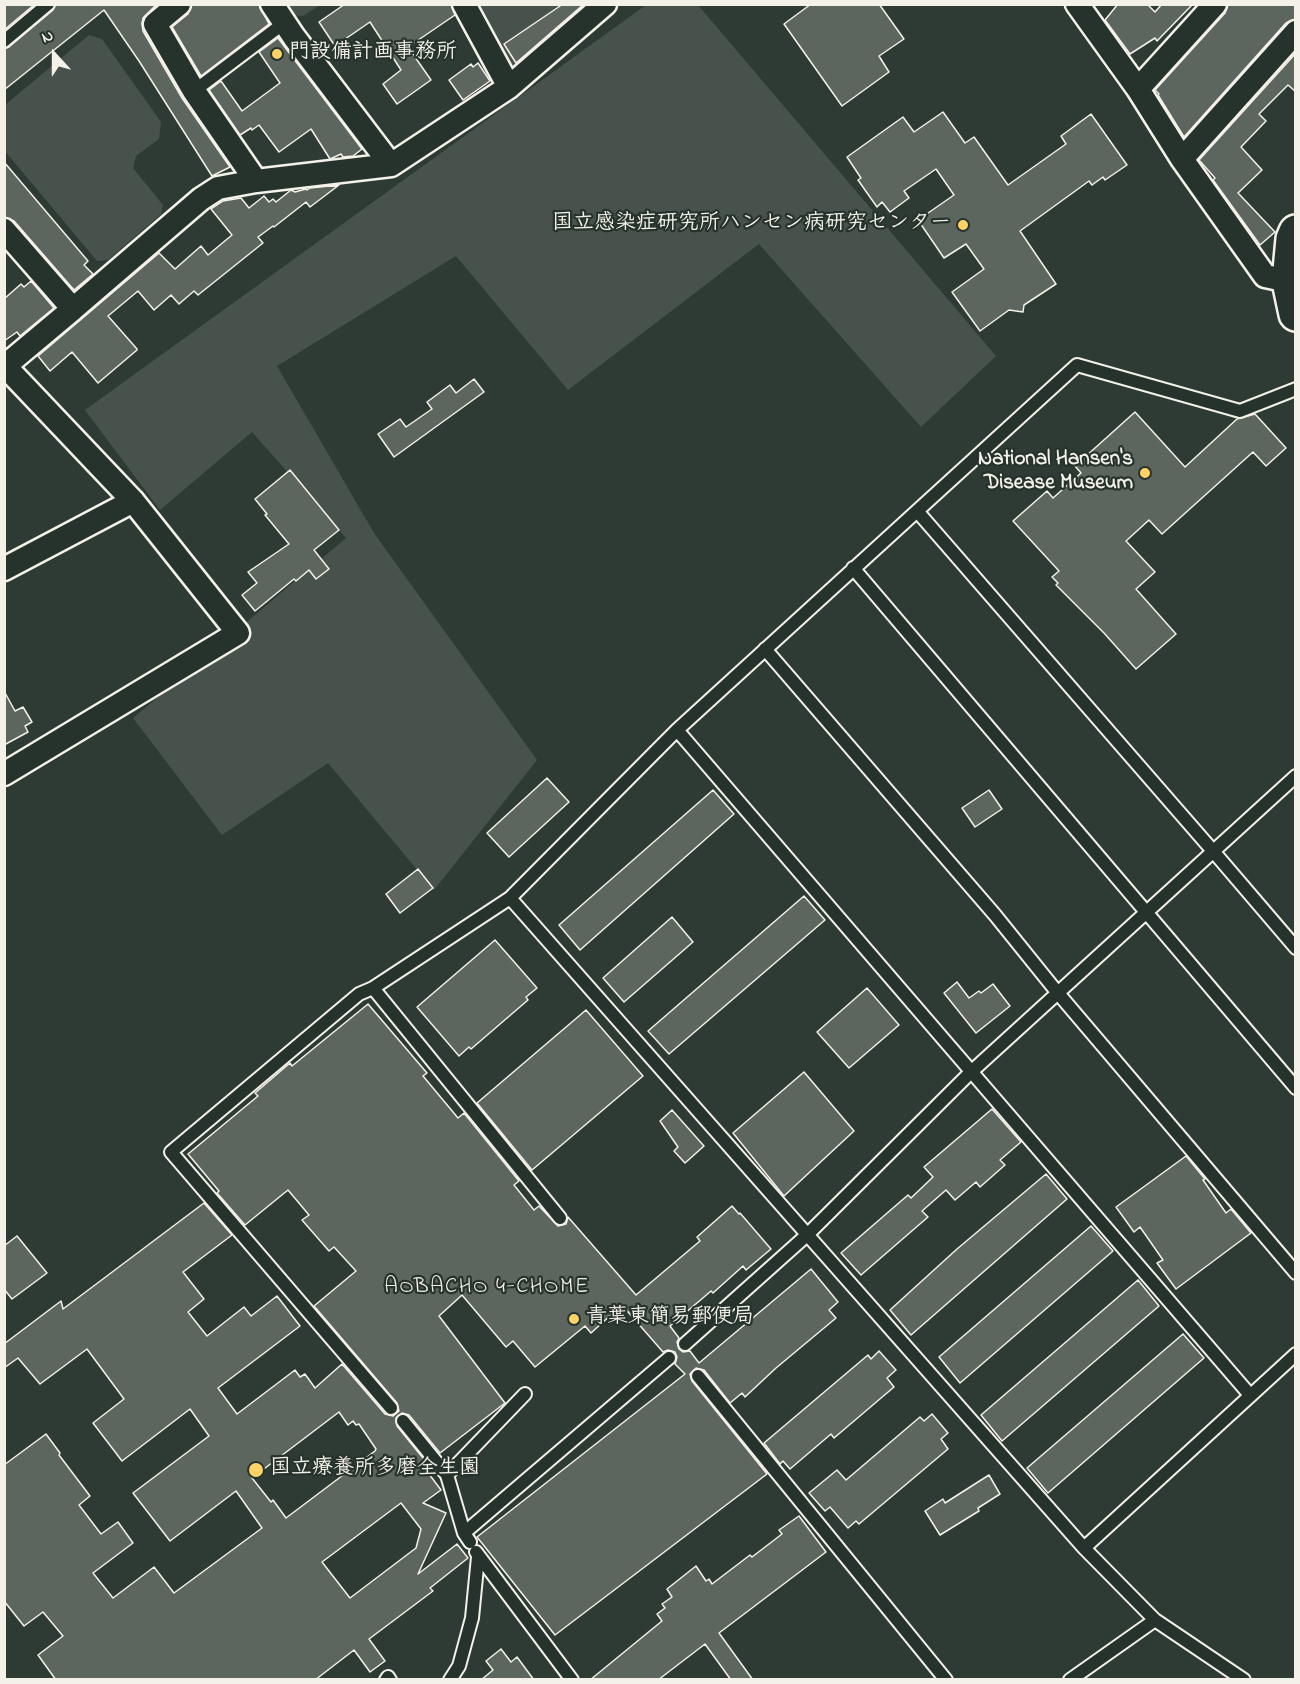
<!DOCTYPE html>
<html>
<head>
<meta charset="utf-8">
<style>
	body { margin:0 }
	#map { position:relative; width:1300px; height:1684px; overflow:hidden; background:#2e3b34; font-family:"Indie Flower",sans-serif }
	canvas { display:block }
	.frame { position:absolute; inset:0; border:6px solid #f4f1e8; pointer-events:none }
	.north { position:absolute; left:24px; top:24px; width:60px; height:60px; -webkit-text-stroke:4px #26332d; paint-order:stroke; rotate:339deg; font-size:16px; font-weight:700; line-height:24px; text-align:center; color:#f4f1e8 }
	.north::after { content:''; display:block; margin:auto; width:21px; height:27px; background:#f4f1e8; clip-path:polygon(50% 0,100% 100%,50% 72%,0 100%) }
</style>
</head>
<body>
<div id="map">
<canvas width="1300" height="1684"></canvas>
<div class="frame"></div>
<div class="north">N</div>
</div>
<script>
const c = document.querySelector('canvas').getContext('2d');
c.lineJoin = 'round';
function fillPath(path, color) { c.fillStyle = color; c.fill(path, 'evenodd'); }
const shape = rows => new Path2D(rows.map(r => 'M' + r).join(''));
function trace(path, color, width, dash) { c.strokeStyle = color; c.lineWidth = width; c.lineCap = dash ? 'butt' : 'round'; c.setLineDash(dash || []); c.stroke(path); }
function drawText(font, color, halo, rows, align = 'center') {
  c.font = font + ' "Indie Flower","Klee One",sans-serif'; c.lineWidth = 4.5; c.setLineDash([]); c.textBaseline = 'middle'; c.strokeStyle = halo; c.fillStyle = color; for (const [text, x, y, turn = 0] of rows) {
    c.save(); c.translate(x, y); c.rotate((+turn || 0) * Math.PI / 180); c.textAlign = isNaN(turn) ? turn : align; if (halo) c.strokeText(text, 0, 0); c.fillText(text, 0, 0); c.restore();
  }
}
fillPath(shape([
	[284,5,320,5,303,16,291,15],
	[469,5,594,5,504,78],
	[646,5,698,5,996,356,921,427,759,244,568,390,456,256,277,366,374,533,537,760,434,890,328,763,222,835,133,718,346,538,252,432,160,510,85,410],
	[89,35,102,39,161,122,159,139,136,156,133,168,163,205,161,214,108,260,97,261,4,150,5,105]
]), '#48524c');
const building = shape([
	[4,4,35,4,4,30,4,4],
	[56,4,157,4,143,18,142,24,143,31,182,98,230,167,212,176,139,61,104,10,4,90,4,49,9,47,53,10,56,4],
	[192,4,259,4,269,24,201,76,172,27,188,14,192,4],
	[345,4,451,4,455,15,408,47,431,80,397,104,383,84,401,70,370,22,335,46,319,22,345,4],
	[563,4,584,4,516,63,504,44,563,4],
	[811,4,879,4,904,39,879,56,889,72,842,106,784,24,811,4],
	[1118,4,1147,4,1155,12,1162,4,1193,4,1157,41,1155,38,1130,54,1105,20,1118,4],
	[1228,4,1296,4,1296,19,1286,23,1184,137,1158,95,1159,94,1155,90,1225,13,1228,4],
	[278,38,362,149,353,156,343,157,341,154,330,159,311,129,279,152,259,125,252,130,251,128,240,135,209,90,221,81,242,111,280,83,259,52,278,38],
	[1296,53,1296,92,1288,85,1259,114,1266,121,1241,147,1262,170,1238,193,1275,232,1260,245,1213,180,1215,178,1199,160,1296,53],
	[478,63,490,81,463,100,449,80,471,64,473,67,478,63],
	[943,112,965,143,974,137,1008,185,1066,144,1061,136,1091,114,1127,165,1105,180,1103,177,1092,185,1089,181,1020,231,1056,284,1024,305,1023,312,1009,310,980,331,952,292,984,269,966,244,944,258,918,220,954,195,936,169,904,191,909,198,890,212,882,202,877,207,858,180,861,178,847,157,903,117,914,132,943,112],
	[4,162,88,261,84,265,93,274,74,290,14,221,4,217,4,162],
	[339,185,310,207,306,202,274,227,273,226,258,237,263,243,198,295,194,291,179,304,171,295,154,310,138,291,108,316,137,349,137,350,98,383,72,352,50,371,38,356,159,253,175,269,201,246,208,255,232,235,211,209,223,201,241,198,249,208,264,196,269,202,273,199,276,202,291,190,295,192,306,189,307,190,310,188,339,185],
	[31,281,54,308,20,336,17,332,4,341,4,299,21,284,24,287,31,281],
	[474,379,484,392,394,457,378,434,400,419,406,427,432,409,427,402,450,385,456,393,474,379],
	[1135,412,1185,467,1237,419,1255,414,1286,448,1266,466,1253,452,1162,534,1149,520,1126,541,1155,572,1136,589,1176,634,1136,669,1104,633,1056,585,1058,583,1052,577,1059,571,1013,521,1047,491,1053,498,1081,473,1075,466,1135,412],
	[290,470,339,530,314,550,329,569,316,579,309,570,296,581,294,579,255,611,242,595,257,583,248,572,289,544,265,515,267,514,255,499,290,470],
	[4,691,15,711,23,707,32,722,25,726,28,732,4,745,4,691],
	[547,778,569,802,509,857,487,833,547,778],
	[713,790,734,814,580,950,559,925,713,790],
	[989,790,1002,809,975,827,962,808,989,790],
	[418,869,433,888,400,913,386,894,418,869],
	[804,896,825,920,669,1054,648,1031,804,896],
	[672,917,693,942,624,1002,603,978,672,917],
	[495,940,537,988,526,997,528,1000,471,1049,469,1047,459,1056,417,1007,495,940],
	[957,982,969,998,979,991,981,993,993,984,1010,1006,976,1033,944,993,957,982],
	[867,988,899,1025,849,1068,817,1032,867,988],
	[368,1004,427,1073,423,1076,458,1118,464,1113,519,1181,514,1185,534,1210,539,1206,558,1226,566,1224,568,1217,636,1295,700,1241,697,1237,732,1206,739,1214,740,1213,771,1249,746,1270,743,1266,713,1293,711,1291,670,1326,679,1338,677,1342,679,1349,683,1352,690,1351,699,1363,811,1269,838,1302,829,1310,836,1318,776,1368,745,1397,742,1393,730,1403,704,1370,696,1368,690,1374,692,1381,767,1474,555,1635,477,1537,685,1374,675,1364,677,1357,675,1352,668,1350,663,1352,622,1305,591,1333,585,1326,535,1367,513,1341,506,1347,462,1295,439,1316,505,1403,440,1453,409,1415,402,1413,396,1418,397,1426,427,1463,423,1466,441,1490,423,1503,446,1513,418,1574,457,1544,468,1558,430,1588,433,1591,369,1639,385,1661,370,1672,354,1650,315,1680,56,1680,38,1655,63,1636,43,1612,24,1626,4,1601,4,1465,46,1434,60,1453,59,1455,90,1496,79,1505,101,1534,118,1522,133,1543,93,1573,113,1598,154,1567,174,1593,262,1528,236,1491,170,1541,133,1493,209,1436,190,1409,122,1461,93,1423,124,1399,87,1349,40,1384,18,1358,4,1368,4,1344,61,1301,63,1309,204,1203,232,1235,183,1272,204,1299,188,1312,207,1336,244,1307,251,1316,277,1296,300,1326,218,1388,237,1414,295,1370,300,1377,305,1374,315,1388,342,1364,385,1414,393,1416,399,1411,397,1403,314,1306,356,1271,334,1247,329,1251,302,1220,309,1215,288,1190,245,1225,217,1193,219,1191,188,1154,258,1096,255,1093,290,1063,292,1066,368,1004],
	[339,1412,348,1425,353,1421,356,1425,359,1424,376,1449,375,1451,286,1518,273,1500,271,1502,252,1478,339,1412],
	[401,1503,421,1529,416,1548,350,1598,322,1562,401,1503],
	[586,1010,643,1076,532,1170,477,1103,586,1010],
	[804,1072,854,1131,784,1196,733,1133,804,1072],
	[992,1109,1021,1142,1000,1160,1005,1165,980,1187,976,1182,955,1200,946,1190,922,1211,928,1217,861,1275,841,1253,908,1195,911,1198,933,1177,924,1167,992,1109],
	[672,1110,704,1146,685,1163,674,1151,678,1147,660,1121,672,1110],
	[1186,1156,1205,1179,1203,1180,1226,1213,1231,1209,1251,1233,1176,1289,1157,1263,1163,1260,1140,1227,1134,1232,1116,1207,1186,1156],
	[1046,1174,1067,1199,911,1335,890,1310,957,1249,1046,1174],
	[1091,1226,1113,1251,960,1383,939,1357,1091,1226],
	[17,1236,47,1273,12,1299,4,1289,4,1246,17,1236],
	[1138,1280,1159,1306,1002,1441,981,1415,1138,1280],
	[1183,1334,1204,1358,1048,1493,1027,1468,1183,1334],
	[879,1351,896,1370,887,1378,894,1387,834,1438,831,1434,790,1469,783,1461,780,1464,764,1443,868,1355,871,1359,879,1351],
	[932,1414,948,1433,941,1439,948,1449,859,1524,856,1521,848,1528,830,1507,825,1511,809,1493,837,1470,846,1480,920,1417,924,1421,932,1414],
	[989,1475,1000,1494,978,1508,979,1511,940,1535,925,1511,943,1499,945,1503,989,1475],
	[799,1516,826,1552,719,1633,753,1680,731,1680,705,1644,658,1680,590,1680,662,1621,657,1614,665,1608,662,1604,672,1597,667,1589,696,1566,706,1581,709,1579,712,1584,750,1555,752,1557,782,1534,779,1530,799,1516],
	[501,1649,511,1662,517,1657,534,1680,481,1680,493,1670,486,1661,501,1649]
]);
fillPath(building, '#5c655e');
trace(building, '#f4f1e8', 1.5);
const lane = shape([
	[4,41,48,4],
	[194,91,284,23],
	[917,511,1213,851,1296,948],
	[853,568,1296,1088],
	[765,649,995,915,1057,992,1296,1273],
	[677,730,1250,1395],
	[510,898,1084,1548,1155,1620,1244,1680],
	[373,988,560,1218],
	[685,1344,807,1235,971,1072,1296,776],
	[698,1376,946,1680],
	[391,1408,171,1152,359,994,373,988,510,898,677,730,1077,365,1240,411,1296,389],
	[403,1421,447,1475,464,1533,470,1542],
	[447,1475,525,1394],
	[464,1533,669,1358],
	[1084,1548,1296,1354],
	[476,1552,572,1680],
	[386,1680,388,1677,390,1680],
	[450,1680,459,1666,472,1618,478,1557],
	[1070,1680,1155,1620]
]);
const street = shape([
	[179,4,155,24,194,91,256,181],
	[272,4,294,37,391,165],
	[464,4,509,87],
	[1077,4,1138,89,1182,159,1265,276,1289,281],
	[1138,89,1215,4],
	[1182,159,1296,32],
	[4,230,73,309,5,366],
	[73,309,201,199,218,188,256,181,391,165,509,87,605,4],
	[4,365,133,501,238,633,4,774],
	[4,569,133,501]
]);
const secondary = shape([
	[1296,232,1293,239,1289,281,1296,314]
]);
trace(lane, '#f4f1e8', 16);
trace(street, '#f4f1e8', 27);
trace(secondary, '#f4f1e8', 38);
trace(lane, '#26332d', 12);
trace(street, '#26332d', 22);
trace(secondary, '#26332d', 33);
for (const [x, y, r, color] of [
	[277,54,6,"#ffd166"],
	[963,225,6,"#ffd166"],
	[1145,473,6,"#ffd166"],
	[574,1319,6,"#ffd166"],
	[256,1470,8,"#ffd166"]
]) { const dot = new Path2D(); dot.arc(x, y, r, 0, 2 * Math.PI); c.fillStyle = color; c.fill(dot); trace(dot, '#26332d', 2); }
drawText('bold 21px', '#f4f1e8', '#26332d', [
	["門設備計画事務所",289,54],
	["国立感染症研究所ハンセン病研究センター",951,225,"right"],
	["National Hansen's",1133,461,"right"],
	["Disease Museum",1133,485,"right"],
	["青葉東簡易郵便局",586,1319],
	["国立療養所多磨全生園",270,1470]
], 'left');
c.letterSpacing = '1.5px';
drawText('22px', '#f4f1e8', '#26332d', [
	["AOBACHO 4-CHOME",487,1288]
]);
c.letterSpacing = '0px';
</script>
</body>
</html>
